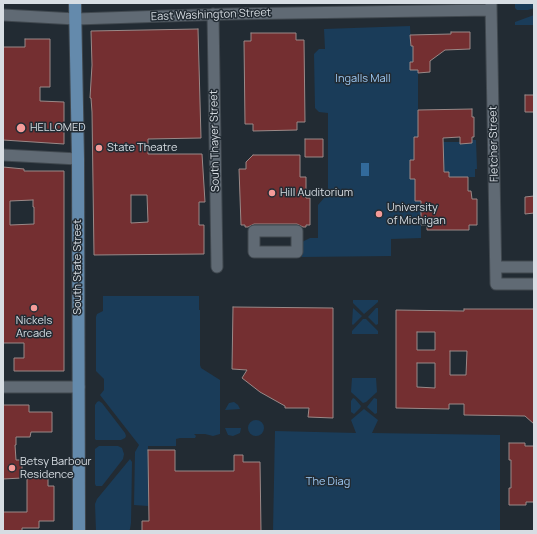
<!DOCTYPE html>
<html>
<head>
<meta charset="utf-8">
<style>
	body { margin:0 }
	#map { position:relative; width:537px; height:534px; overflow:hidden; background:#222b33; font-family:Manrope,sans-serif }
	canvas { display:block }
	.frame { position:absolute; inset:0; border:4px solid #d7dde3; pointer-events:none }
</style>
</head>
<body>
<div id="map">
<canvas width="537" height="534"></canvas>
<div class="frame"></div>
</div>
<script>
const c = document.querySelector('canvas').getContext('2d');
c.lineJoin = 'round';
function fillPath(path, color) { c.fillStyle = color; c.fill(path, 'evenodd'); }
const shape = rows => new Path2D(rows.map(r => 'M' + r).join(''));
function trace(path, color, width, dash) { c.strokeStyle = color; c.lineWidth = width; c.lineCap = dash ? 'butt' : 'round'; c.setLineDash(dash || []); c.stroke(path); }
function drawText(font, color, halo, rows, align = 'center') {
  c.font = font + ' Manrope,sans-serif'; c.lineWidth = 3; c.setLineDash([]); c.textBaseline = 'middle'; c.strokeStyle = halo; c.fillStyle = color; for (const [text, x, y, turn = 0] of rows) {
    c.save(); c.translate(x, y); c.rotate((+turn || 0) * Math.PI / 180); c.textAlign = isNaN(turn) ? turn : align; if (halo) c.strokeText(text, 0, 0); c.fillText(text, 0, 0); c.restore();
  }
}
fillPath(shape([
	[515,3,534,3,534,8,528,10,517,10,515,8],
	[534,15,534,25,515,25,515,22],
	[410,26,411,46,413,46,413,62,410,63,410,70,418,70,418,137,414,137,414,160,410,160,410,179,415,179,415,201,421,201,421,238,391,239,391,256,302,257,302,242,310,238,318,238,318,205,324,198,328,197,328,113,319,112,315,108,314,54,319,49,325,49,324,29],
	[472,140,476,140,477,169,475,169,475,177,449,177,449,172,444,172,443,142,460,142,460,144,472,143],
	[103,296,199,296,199,310,200,310,200,365,201,368,220,380,220,434,213,436,205,434,194,434,196,436,195,438,180,438,176,439,176,446,148,446,148,506,134,505,135,452,139,445,100,395,104,390,104,379,96,371,96,317,97,314,103,311],
	[353,300,378,300,378,302,364,314,353,303],
	[353,308,362,316,353,325,352,324],
	[376,308,378,308,378,324,376,325,368,317],
	[363,319,366,319,378,331,378,334,352,334,352,331],
	[352,378,376,378,377,392,366,402,363,403,351,392],
	[353,398,355,399,361,406,360,408,354,414,351,412,351,401],
	[374,398,377,399,377,413,375,414,367,407],
	[99,401,102,403,125,433,126,436,125,438,121,440,96,440,95,439,95,405,97,402],
	[234,402,238,405,240,409,225,410,229,403],
	[364,409,378,420,372,433,500,435,500,531,273,531,275,431,356,433,351,420],
	'248 428a8 8 0 1 1 16 0a8 8 0 1 1-16 0Z',
	[225,428,241,428,240,433,233,436,228,435],
	[99,446,118,446,122,448,124,454,123,459,102,486,96,486,95,484,95,449],
	[130,459,132,462,131,523,130,529,129,531,96,531,95,504,97,499]
]), '#1a3c59');
fillPath(shape([
	[361,163,369,163,369,176,361,176]
]), '#326a9b');
const building = shape([
	[198,29,201,138,148,139,148,154,202,154,205,202,199,202,199,225,204,225,204,254,94,255,92,112,91,98,90,98,92,65,91,31,198,29],
	[131,195,147,195,148,222,131,223,131,195],
	[451,32,470,32,470,49,445,50,430,61,430,72,418,73,418,70,410,70,410,62,413,62,413,46,411,46,410,35,451,34,451,32],
	[251,33,296,33,296,40,304,40,305,122,297,122,297,130,253,131,253,124,245,124,244,41,251,41,251,33],
	[25,39,50,39,50,87,40,87,40,101,64,102,64,144,3,140,3,47,25,47,25,39],
	[525,95,534,95,534,112,525,112,525,95],
	[472,109,472,117,474,117,474,137,472,137,472,143,460,144,460,137,443,138,444,172,449,172,449,177,468,177,468,191,471,191,472,199,477,199,477,225,469,225,469,230,427,230,427,225,421,225,421,201,415,201,415,179,410,179,410,160,414,160,414,137,418,137,418,110,472,109],
	[305,139,323,139,323,157,305,157,305,139],
	[253,155,300,155,300,177,306,177,306,198,310,198,310,225,306,225,306,227,303,227,297,224,254,224,248,227,245,227,245,225,241,225,239,169,246,169,246,162,253,155],
	[3,167,24,169,24,171,64,171,64,371,14,371,14,358,24,358,24,343,3,343,3,167],
	[33,200,33,207,34,207,34,224,10,225,10,201,33,200],
	[534,196,534,213,525,214,525,197,534,196],
	[233,307,333,308,333,418,308,417,309,408,285,408,285,406,260,392,242,378,247,370,232,369,233,307],
	[464,309,534,309,534,424,525,416,464,415,464,404,449,404,449,409,396,408,396,310,464,311,464,309],
	[417,332,435,332,435,350,417,350,417,332],
	[450,351,467,351,466,375,450,375,450,351],
	[417,363,435,363,435,388,417,387,417,363],
	[3,405,29,405,29,412,52,412,52,432,31,432,30,437,16,437,16,445,15,445,16,460,22,460,22,478,3,479,3,405],
	[509,443,525,443,525,446,534,446,534,502,526,502,526,505,509,505,509,488,511,488,511,460,509,460,509,443],
	[148,450,175,450,175,471,234,471,234,455,243,455,243,462,260,462,261,531,142,531,142,521,149,521,148,450],
	[27,476,48,476,48,486,54,486,54,521,39,521,39,528,22,528,22,531,3,531,3,512,27,512,27,476]
]);
fillPath(building, '#742f31');
trace(building, '#9a8988', 1);
const minor = shape([
	[491,4,496,284,534,284],
	[213,14,217,267],
	[3,15,76,19,226,14,491,10],
	[3,155,78,159],
	[254,231,297,231,297,252,254,252,254,231],
	[496,267,534,267],
	[3,387,79,387]
]);
const major = shape([
	[75,3,78,159,79,531]
]);
trace(minor, '#40484f', 13);
trace(major, '#40484f', 14);
trace(minor, '#606a74', 11);
trace(major, '#648aac', 12);
for (const [x, y, r, color] of [
	[21,128,5,"#f59b99"],
	[99,148,4,"#f59b99"],
	[272,193,4,"#f59b99"],
	[379,214,4,"#f59b99"],
	[34,308,4,"#f59b99"],
	[12,468,4,"#f59b99"]
]) { const dot = new Path2D(); dot.arc(x, y, r, 0, 2 * Math.PI); c.fillStyle = color; c.fill(dot); trace(dot, '#222b33', 1.5); }
drawText('11px', '#d7dde3', '#222b33', [
	["East Washington Street",211,15,-2],
	["South Thayer Street",215,141,-91],
	["Fletcher Street",494,144,-91],
	["South State Street",78,267,-90]
]);
drawText('11px', '#9dc9f4', '#222b33', [
	["Ingalls Mall",363,79],
	["The Diag",328,482]
]);
drawText('11px', '#d7dde3', '#222b33', [
	["HELLOMED",30,128],
	["State Theatre",107,148],
	["Hill Auditorium",280,193],
	["University",387,208],
	["of Michigan",387,221],
	["Nickels",34,321,"center"],
	["Arcade",34,334,"center"],
	["Betsy Barbour",20,462],
	["Residence",20,475]
], 'left');
</script>
</body>
</html>
